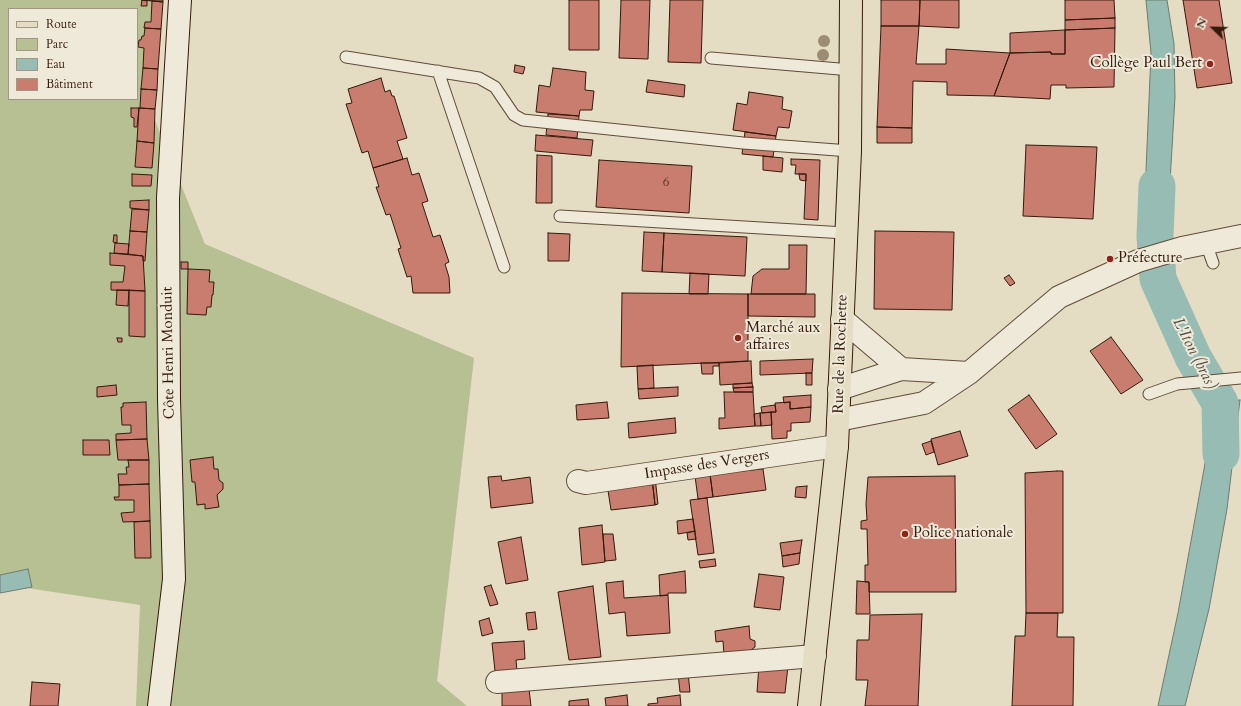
<!DOCTYPE html>
<html>
<head>
<meta charset="utf-8">
<style>
	body { margin:0 }
	#map { position:relative; width:1241px; height:706px; overflow:hidden; background:#e5ddc3; font-family:Cardo,serif }
	canvas { display:block }
	.legend { position:absolute; left:8px; top:8px; width:130px; height:92px; box-sizing:border-box; background:#eee9d8; border:1px solid #a49686; margin:0; padding:5px 7px; list-style:none; font-size:12px; color:#351a0c }
	.legend li { display:flex; align-items:center; gap:8px; height:20px }
	.legend b { width:20px; border:1px solid #a49686 }
	.north { position:absolute; left:1193px; top:8px; width:40px; height:40px; -webkit-text-stroke:3px #eee9d8; paint-order:stroke; rotate:293deg; font-size:11px; font-weight:700; line-height:16px; text-align:center; color:#351a0c }
	.north::after { content:''; display:block; margin:auto; width:14px; height:18px; background:#351a0c; clip-path:polygon(50% 0,100% 100%,50% 72%,0 100%) }
</style>
</head>
<body>
<div id="map">
<canvas width="1241" height="706"></canvas>
<ul class="legend">
<li><b style="height:5px;background:#e5ddc3"></b>Route</li>
<li><b style="height:11px;background:#b6c093"></b>Parc</li>
<li><b style="height:11px;background:#96bcb3"></b>Eau</li>
<li><b style="height:11px;background:#c87d6f"></b>Bâtiment</li>
</ul>
<div class="north">N</div>
</div>
<script>
const c = document.querySelector('canvas').getContext('2d');
c.lineJoin = 'round';
function fillPath(path, color) { c.fillStyle = color; c.fill(path, 'evenodd'); }
const shape = rows => new Path2D(rows.map(r => 'M' + r).join(''));
function trace(path, color, width, dash) { c.strokeStyle = color; c.lineWidth = width; c.lineCap = dash ? 'butt' : 'round'; c.setLineDash(dash || []); c.stroke(path); }
function drawText(font, color, halo, rows, align = 'center') {
  c.font = font + ' Cardo,serif'; c.lineWidth = 4; c.setLineDash([]); c.textBaseline = 'middle'; c.strokeStyle = halo; c.fillStyle = color; for (const [text, x, y, turn = 0] of rows) {
    c.save(); c.translate(x, y); c.rotate((+turn || 0) * Math.PI / 180); c.textAlign = isNaN(turn) ? turn : align; if (halo) c.strokeText(text, 0, 0); c.fillText(text, 0, 0); c.restore();
  }
}
fillPath(shape([
	[0,0,156,0,154,118,205,244,474,358,437,681,467,706,136,706,140,605,0,584],
	[9,9,137,9,137,99,9,99]
]), '#b6c093');
const water = shape([
	[1146,0,1167,0,1174,44,1175,97,1167,233,1143,241,1151,53,1146,0],
	[1172,274,1180,309,1203,356,1180,358,1154,298,1143,284,1172,274],
	[1240,400,1227,509,1209,609,1185,706,1158,706,1178,613,1208,447,1209,426,1205,405,1240,400],
	[28,569,32,587,0,593,0,575,28,569]
]);
fillPath(water, '#96bcb3');
trace(water, '#6f7b70', 1);
trace(shape([
	[1157,186,1155,237,1158,279,1193,357,1220,403,1221,454]
]), '#96bcb3', 37);
const building = shape([
	[142,0,147,1,147,6,141,6,142,0],
	[142,0,163,0,163,2,142,0],
	[569,0,599,0,599,50,569,50,569,0],
	[621,0,650,0,648,59,619,58,621,0],
	[670,0,703,0,701,63,668,62,670,0],
	[881,0,920,0,919,26,881,26,881,0],
	[920,0,959,0,959,28,919,26,920,0],
	[1065,0,1114,0,1115,18,1065,20,1065,0],
	[1183,0,1219,0,1232,83,1197,88,1183,0],
	[152,1,163,2,161,29,144,28,145,22,151,22,152,1],
	[1115,18,1115,28,1065,30,1065,20,1115,18],
	[881,26,919,26,916,64,946,64,946,49,1010,53,994,96,947,95,947,82,913,81,912,128,877,127,881,26],
	[145,28,161,29,158,69,143,68,144,48,138,47,139,40,141,40,142,36,144,36,145,28],
	[1115,28,1114,87,1066,88,1066,85,1051,85,1050,99,994,96,1010,53,1051,52,1051,54,1065,54,1065,30,1115,28],
	[1065,30,1065,54,1051,54,1051,52,1010,53,1010,33,1065,30],
	[515,65,525,67,523,74,514,72,515,65],
	[143,68,158,69,157,90,141,89,143,68],
	[553,68,586,72,585,90,594,91,592,110,580,110,579,116,536,112,539,85,550,87,553,68],
	[381,78,385,92,390,90,392,96,394,96,407,138,397,141,403,159,373,168,368,151,362,153,346,104,352,103,348,89,381,78],
	[648,80,685,85,684,97,646,92,648,80],
	[141,89,157,90,155,109,140,108,141,89],
	[749,92,783,97,782,109,792,111,789,128,778,127,776,136,733,130,737,103,747,105,749,92],
	[131,108,139,108,137,127,134,127,134,118,131,117,131,108],
	[139,108,155,109,154,143,137,141,139,108],
	[548,114,579,116,577,138,546,135,548,114],
	[877,127,912,128,912,143,877,143,877,127],
	[745,132,776,136,773,157,742,154,745,132],
	[536,135,593,140,591,156,535,151,536,135],
	[137,141,154,143,152,168,135,167,137,141],
	[1026,145,1097,147,1093,219,1023,216,1026,145],
	[537,155,552,156,552,203,536,203,537,155],
	[763,156,783,158,782,172,763,170,763,156],
	[407,158,412,175,419,173,428,201,422,203,433,237,440,235,449,262,445,264,449,277,450,293,413,293,411,276,407,277,398,249,401,248,390,214,386,215,376,187,379,187,373,168,407,158],
	[791,159,820,160,818,220,804,219,806,174,795,174,796,165,791,165,791,159],
	[599,160,692,166,689,213,596,207,599,160],
	[132,174,152,175,151,186,132,186,132,174],
	[799,174,806,174,806,181,800,180,799,174],
	[149,200,149,210,130,208,130,201,149,200],
	[132,209,149,210,147,232,130,231,132,209],
	[130,231,147,232,145,261,143,261,143,256,128,254,130,231],
	[875,231,954,232,952,310,874,309,875,231],
	[644,232,664,233,662,272,642,271,644,232],
	[548,233,570,234,569,261,548,261,548,233],
	[664,233,747,237,745,276,662,272,664,233],
	[114,235,117,235,117,243,113,242,114,235],
	[115,243,129,244,128,254,114,253,115,243],
	[789,245,807,245,806,294,751,294,753,276,762,269,789,269,789,245],
	[110,253,143,256,145,291,111,290,111,282,123,282,125,266,110,265,110,253],
	[181,262,188,262,188,269,181,269,181,262],
	[188,269,210,270,209,282,214,282,213,295,212,295,211,307,207,307,206,315,187,314,188,269],
	[690,273,709,274,708,294,689,294,690,273],
	[1009,275,1015,283,1010,286,1004,278,1009,275],
	[117,290,129,290,128,306,116,305,117,290],
	[129,290,145,291,145,337,129,336,129,290],
	[622,293,748,294,748,361,621,367,622,293],
	[748,294,815,294,815,317,748,316,748,294],
	[1111,337,1143,380,1121,394,1090,351,1111,337],
	[117,338,122,338,122,342,118,342,117,338],
	[813,359,812,373,760,375,760,361,813,359],
	[751,361,752,383,720,385,719,363,751,361],
	[701,363,719,363,719,366,713,366,713,374,702,374,701,363],
	[653,365,654,388,638,389,637,366,653,365],
	[806,373,812,373,812,385,806,385,806,373],
	[752,383,753,387,733,388,733,384,752,383],
	[116,385,117,395,97,397,97,387,116,385],
	[678,387,678,396,639,399,638,389,678,387],
	[753,387,753,392,734,392,733,388,753,387],
	[724,392,753,392,755,426,719,429,719,418,725,418,724,392],
	[811,395,811,407,790,409,790,402,784,403,783,397,811,395],
	[1029,395,1057,434,1036,449,1008,410,1029,395],
	[146,402,147,439,116,440,116,434,131,433,131,425,122,425,121,407,123,407,123,403,146,402],
	[607,402,609,418,577,420,576,405,607,402],
	[790,402,790,409,811,407,810,422,791,423,791,431,787,431,787,438,772,439,771,412,776,412,775,403,790,402],
	[775,405,776,412,762,413,761,407,775,405],
	[771,412,772,425,761,426,760,413,771,412],
	[760,413,761,426,755,426,754,414,760,413],
	[675,418,676,433,629,438,628,423,675,418],
	[960,431,968,456,938,465,931,439,960,431],
	[147,439,149,460,118,460,116,440,147,439],
	[83,440,109,440,110,455,83,455,83,440],
	[931,441,934,452,926,455,922,444,931,441],
	[213,457,214,469,218,469,219,480,223,483,223,489,217,495,219,507,205,509,205,504,197,505,195,482,192,482,190,460,213,457],
	[128,460,149,460,149,484,119,485,118,474,127,474,126,467,129,467,128,460],
	[763,469,766,490,713,497,710,474,763,469],
	[1057,471,1063,471,1063,613,1026,613,1025,473,1057,471],
	[710,474,713,497,698,499,695,476,710,474],
	[501,476,502,481,530,477,533,503,491,508,488,477,501,476],
	[955,476,956,592,869,592,869,582,865,582,865,565,868,565,867,529,861,529,861,521,867,520,866,504,868,477,955,476],
	[655,477,658,504,655,505,652,478,655,477],
	[652,478,655,505,611,510,607,484,652,478],
	[149,484,150,521,123,522,121,513,134,512,134,500,115,500,114,497,119,497,119,485,149,484],
	[807,486,806,498,795,497,796,487,807,486],
	[707,498,714,553,698,555,690,500,707,498],
	[693,519,695,531,678,534,677,521,693,519],
	[150,521,151,558,135,558,134,522,150,521],
	[602,525,605,562,582,565,579,528,602,525],
	[695,531,696,539,688,540,687,533,695,531],
	[603,534,613,534,616,560,605,561,603,534],
	[521,537,528,580,506,584,498,542,521,537],
	[802,540,800,553,782,556,780,543,802,540],
	[800,553,799,564,783,567,782,556,800,553],
	[715,559,716,566,700,568,699,561,715,559],
	[685,571,686,593,668,593,668,595,660,596,659,575,685,571],
	[759,574,784,577,780,610,754,607,759,574],
	[623,581,624,598,668,595,670,633,627,636,625,612,609,614,606,583,623,581],
	[857,581,869,582,870,614,856,614,857,581],
	[491,585,498,604,490,606,484,587,491,585],
	[593,586,601,657,569,660,558,592,593,586],
	[535,612,537,629,528,630,526,613,535,612],
	[1026,613,1058,613,1057,637,1074,637,1073,706,1012,706,1015,636,1025,636,1026,613],
	[922,614,918,706,865,706,868,680,856,680,857,640,869,640,870,615,922,614],
	[489,618,493,633,482,636,479,621,489,618],
	[749,626,750,639,755,641,755,647,751,650,751,652,724,655,723,641,716,642,715,631,749,626],
	[524,641,525,659,516,660,517,671,495,671,492,643,524,641],
	[759,665,788,666,785,693,757,692,759,665],
	[688,672,690,692,680,692,678,673,688,672],
	[32,682,60,684,58,706,30,706,32,682],
	[529,689,531,706,502,706,502,692,529,689],
	[627,695,628,706,606,706,605,698,627,695],
	[680,695,681,706,648,706,648,704,658,703,657,698,680,695],
	[588,699,589,706,569,706,569,701,588,699]
]);
fillPath(building, '#c87d6f');
trace(building, '#351a0c', 1);
const lane = shape([
	[346,57,479,78,495,87,514,115,523,120,743,143,850,151],
	[711,58,851,70],
	[438,71,504,267],
	[560,216,845,233],
	[1206,243,1213,263],
	[1149,394,1177,384,1241,378]
]);
const street = shape([
	[842,319,901,369],
	[839,389,901,369,969,373],
	[838,420,924,403,969,373,1059,297,1138,261,1182,248,1241,236],
	[578,481,586,483,837,446],
	[497,682,815,656]
]);
const secondary = shape([
	[159,706,174,579,169,399,168,198,180,0]
]);
const primary = shape([
	[809,706,837,446,850,151,851,0]
]);
trace(lane, '#614b3a', 13);
trace(street, '#614b3a', 24);
trace(secondary, '#351a0c', 24);
trace(primary, '#351a0c', 24);
trace(lane, '#eee9d8', 11);
trace(street, '#eee9d8', 22);
trace(secondary, '#eee9d8', 22);
trace(primary, '#e5ddc3', 22);
c.fillStyle = '#9a8d74';
for (const [x, y] of [
	[824,41],
	[823,55]
]) { c.beginPath(); c.arc(x, y, 6, 0, 2 * Math.PI); c.fill(); }
for (const [x, y, r, color] of [
	[1210,64,4,"#8f2418"],
	[1110,259,4,"#8f2418"],
	[738,338,4,"#8f2418"],
	[905,534,4,"#8f2418"]
]) { const dot = new Path2D(); dot.arc(x, y, r, 0, 2 * Math.PI); c.fillStyle = color; c.fill(dot); trace(dot, '#eee9d8', 1.5); }
drawText('13px', '#5a3325', null, [
	["6",666,183]
]);
drawText('15px', '#351a0c', '#eee9d8', [
	["Collège Paul Bert",1202,64,"right"],
	["Préfecture",1118,259],
	["Marché aux",746,329],
	["affaires",746,346],
	["Police nationale",913,534]
], 'left');
drawText('15px', '#351a0c', '#eee9d8', [
	["Côte Henri Monduit",169,353,-91],
	["Rue de la Rochette",841,354,-88],
	["Impasse des Vergers",707,465,-9]
]);
drawText('italic 16px', '#524b3e', '#eee9d8', [
	["L'Iton (bras)",1194,354,63]
]);
</script>
</body>
</html>
